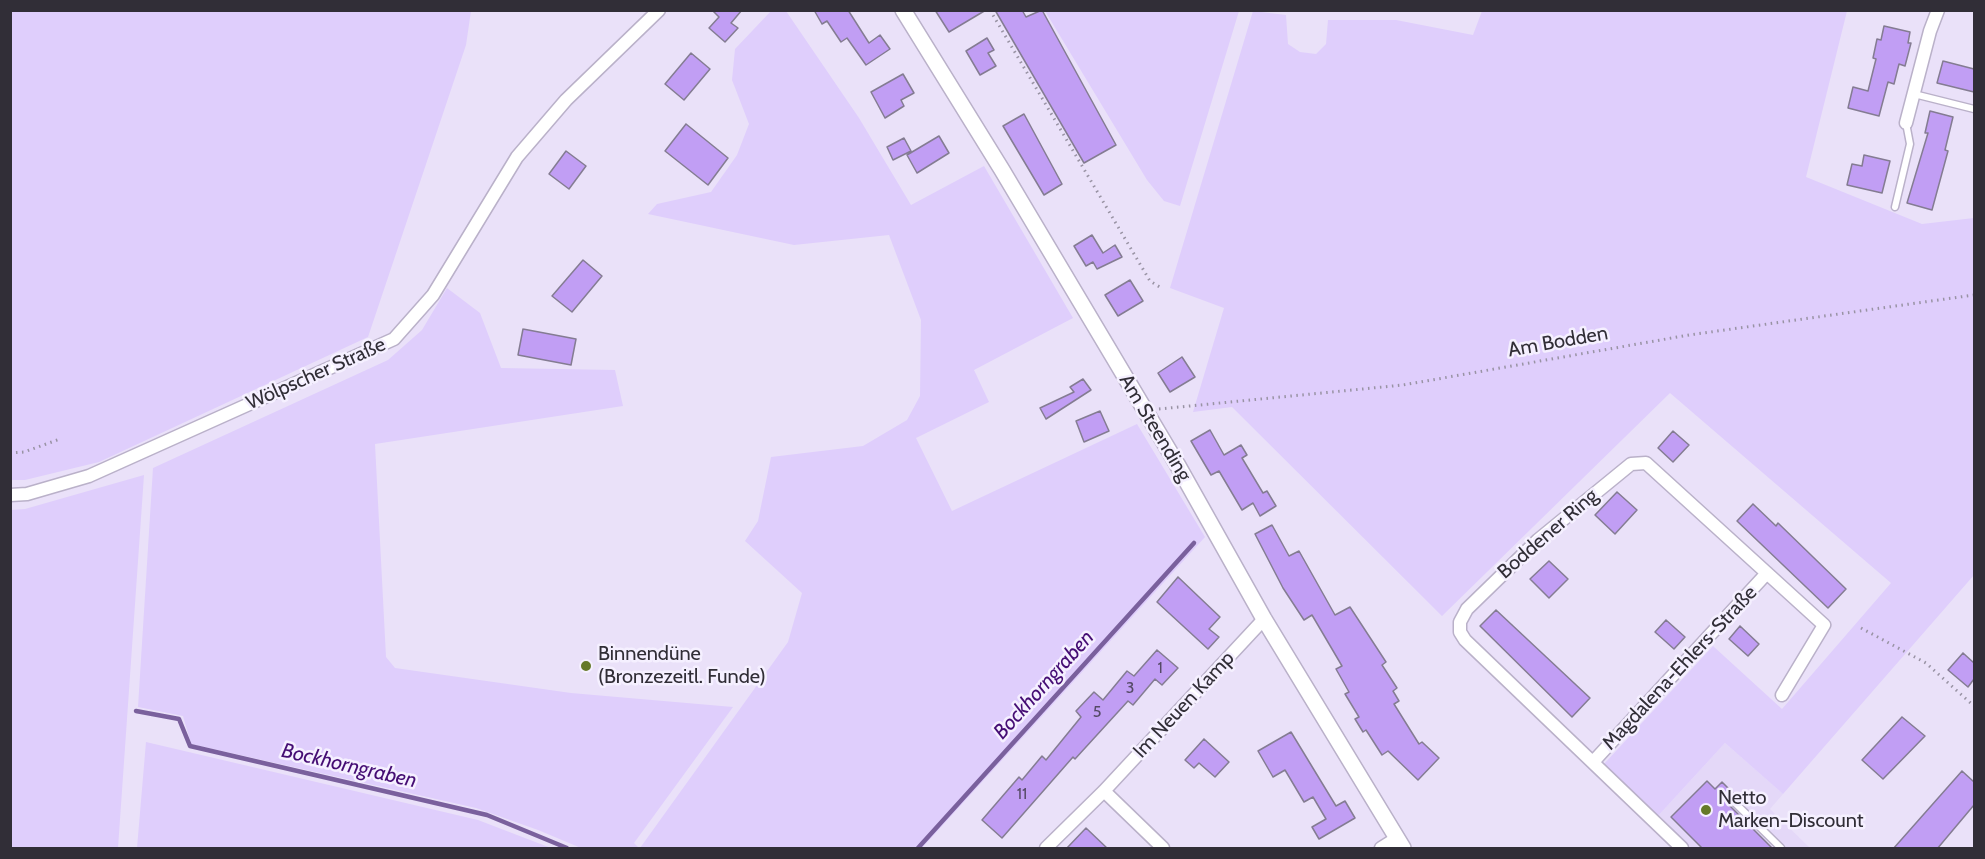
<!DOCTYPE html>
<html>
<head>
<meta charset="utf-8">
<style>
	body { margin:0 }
	#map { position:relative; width:1985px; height:859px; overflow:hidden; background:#eae1f9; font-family:Cabin,sans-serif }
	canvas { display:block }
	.frame { position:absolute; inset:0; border:12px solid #312e37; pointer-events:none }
</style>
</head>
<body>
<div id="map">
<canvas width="1985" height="859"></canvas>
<div class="frame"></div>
</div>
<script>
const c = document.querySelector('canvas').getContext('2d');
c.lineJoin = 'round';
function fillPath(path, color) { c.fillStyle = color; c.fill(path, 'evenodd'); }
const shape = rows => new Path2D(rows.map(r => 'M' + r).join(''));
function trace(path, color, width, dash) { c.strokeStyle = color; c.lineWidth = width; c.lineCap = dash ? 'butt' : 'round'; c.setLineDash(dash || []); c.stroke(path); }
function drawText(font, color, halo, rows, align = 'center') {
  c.font = font + ' Cabin,sans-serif'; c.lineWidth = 5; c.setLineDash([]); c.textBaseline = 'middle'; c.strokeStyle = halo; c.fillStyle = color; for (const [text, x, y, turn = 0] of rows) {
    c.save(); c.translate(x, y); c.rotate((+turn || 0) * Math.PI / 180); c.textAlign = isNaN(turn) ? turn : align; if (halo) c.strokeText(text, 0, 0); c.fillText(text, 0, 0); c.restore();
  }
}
fillPath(shape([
	[1725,743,1783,794,1770,809,1810,848,1692,848,1658,816]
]), '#e4d8f8');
fillPath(shape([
	[10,11,471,11,466,45,368,337,99,462,25,480,11,480],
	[771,11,786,11,859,118,911,205,984,166,1073,318,974,370,989,402,916,438,952,511,1137,424,1205,537,922,848,640,848,788,642,802,593,745,541,758,521,771,457,863,446,907,420,920,396,921,320,889,235,794,245,648,214,657,204,711,192,737,155,749,124,732,80,735,49],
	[1045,11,1239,11,1180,206,1164,201,1147,180],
	[1253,11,1286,15,1288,44,1300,52,1316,54,1326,44,1328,20,1396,20,1473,35,1482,11,1847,11,1806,177,1922,224,1974,218,1974,575,1783,794,1725,743,1658,816,1604,764,1713,646,1782,709,1891,583,1670,393,1442,616,1232,407,1193,412,1224,308,1170,288],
	[447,288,480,313,501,368,615,370,623,406,375,444,386,657,395,668,571,693,733,707,634,843,639,848,581,848,538,830,476,808,191,744,183,716,138,707,153,468,388,360,422,330],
	[144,475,118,848,11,848,11,510,25,509],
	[146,742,478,820,551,848,137,848]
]), '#dfcefc');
trace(shape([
	[136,711,179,719,190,746,487,815,567,848],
	[918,848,1194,543]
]), '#7a609d', 4.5);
const building = shape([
	[712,10,742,10,731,23,738,28,725,42,709,28,719,17,712,10],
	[814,10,848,10,869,43,880,35,890,49,866,65,847,38,841,42,827,21,822,24,814,10],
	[935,10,986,10,949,32,935,10],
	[995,10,1022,10,1026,17,1042,10,1116,145,1084,163,995,10],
	[1884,26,1910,32,1908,43,1911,43,1905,66,1899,64,1894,84,1888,82,1879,116,1848,108,1853,87,1868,91,1876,59,1873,58,1877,39,1881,40,1884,26],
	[987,38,994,50,988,53,996,66,980,75,966,51,987,38],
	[691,53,710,69,684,100,665,84,691,53],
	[1943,61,1974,69,1974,92,1937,83,1943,61],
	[903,74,914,93,901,100,904,106,885,118,871,92,903,74],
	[1930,111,1953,117,1945,150,1948,151,1932,210,1907,203,1928,133,1925,133,1930,111],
	[1024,114,1062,184,1044,195,1003,126,1024,114],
	[686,124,728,158,708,185,665,151,686,124],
	[939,136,949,153,917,173,907,155,939,136],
	[904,138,911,151,893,160,887,147,904,138],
	[566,151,586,166,569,189,549,174,566,151],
	[1864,155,1890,161,1882,193,1847,185,1852,164,1862,166,1864,155],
	[1092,235,1103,253,1115,245,1122,257,1097,269,1093,262,1086,266,1074,246,1092,235],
	[583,260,602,276,572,312,552,296,583,260],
	[1130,280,1143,301,1118,316,1105,295,1130,280],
	[523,329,576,339,571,365,518,355,523,329],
	[1182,357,1195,377,1170,392,1158,373,1182,357],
	[1083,379,1091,390,1046,419,1040,408,1074,392,1070,387,1083,379],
	[1100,411,1109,431,1084,442,1076,421,1100,411],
	[1210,430,1224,455,1241,445,1247,455,1242,458,1263,493,1267,491,1276,506,1260,516,1253,503,1242,510,1219,471,1211,475,1191,441,1210,430],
	[1673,431,1689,445,1673,462,1658,448,1673,431],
	[1617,492,1637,510,1615,534,1595,515,1617,492],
	[1753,504,1776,526,1778,523,1846,589,1828,608,1737,521,1753,504],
	[1272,525,1289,556,1299,551,1335,615,1350,607,1386,662,1382,665,1397,688,1393,691,1399,701,1394,704,1419,744,1422,742,1439,758,1418,780,1388,751,1382,755,1366,730,1363,732,1355,719,1359,717,1345,694,1349,692,1336,669,1342,666,1312,615,1304,620,1283,588,1255,534,1272,525],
	[1549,561,1568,579,1549,598,1530,579,1549,561],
	[1178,577,1220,617,1209,629,1219,637,1208,649,1157,602,1178,577],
	[1496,610,1590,698,1572,717,1480,626,1496,610],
	[1666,620,1685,637,1674,649,1655,632,1666,620],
	[1740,626,1759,644,1748,656,1729,639,1740,626],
	[1157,650,1178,668,1162,685,1155,679,1133,705,1128,701,1075,759,1073,757,1002,838,982,820,1019,777,1022,780,1042,756,1046,760,1081,717,1076,711,1094,692,1103,700,1127,671,1134,676,1157,650],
	[1963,653,1974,663,1974,679,1968,687,1948,670,1963,653],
	[1902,717,1925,736,1883,779,1862,760,1902,717],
	[1291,732,1336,806,1345,801,1355,818,1319,839,1312,827,1326,819,1313,797,1304,802,1285,770,1273,777,1258,751,1291,732],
	[1204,739,1229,762,1215,777,1199,763,1194,768,1185,760,1204,739],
	[1962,771,1974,782,1974,805,1937,849,1893,849,1962,771],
	[1707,781,1715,789,1722,782,1735,795,1728,795,1727,803,1773,849,1703,849,1671,817,1707,781],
	[1086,828,1108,849,1066,849,1086,828]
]);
fillPath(building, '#c19ef4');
trace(building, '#847c92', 1.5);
const service = shape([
	[1914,94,1974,109],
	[1895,207,1910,144,1906,123],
	[1731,799,1781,848]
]);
const minor = shape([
	[1906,123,1930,31,1938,10],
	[10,495,27,494,89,476,394,339,433,295,517,157,566,100,659,10],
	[1593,762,1767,573],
	[1104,791,1163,848],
	[1046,848,1104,791,1264,619],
	[1381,848,1397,838],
	[1682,848,1465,640,1460,632,1460,622,1467,609,1538,540,1631,464,1646,463,1824,625,1782,695]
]);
const tertiary = shape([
	[903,10,1002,170,1177,464,1264,619,1403,848]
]);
trace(service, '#bab1c9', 9);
trace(minor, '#bab1c9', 15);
trace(tertiary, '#bab1c9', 18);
trace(shape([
	[990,10,1150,281,1163,289],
	[1159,409,1403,385,1689,335,1974,295],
	[10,453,24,452,60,439],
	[1861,628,1926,663,1974,706]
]), '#9993a4', 3, [1.5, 4.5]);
trace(service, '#fff', 6);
trace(minor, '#fff', 12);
trace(tertiary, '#fff', 15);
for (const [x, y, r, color] of [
	[586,666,6,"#657929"],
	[1706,810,6,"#657929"]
]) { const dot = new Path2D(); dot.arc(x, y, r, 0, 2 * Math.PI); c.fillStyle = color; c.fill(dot); trace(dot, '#f5f0ff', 2); }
drawText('16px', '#554a66', null, [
	["1",1160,668],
	["3",1130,688],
	["5",1097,712],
	["11",1022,794]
]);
drawText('20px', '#312e37', '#f5f0ff', [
	["Am Bodden",1558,342,-10],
	["Wölpscher Straße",316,374,-24],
	["Am Steending",1155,428,59],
	["Boddener Ring",1548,534,-41],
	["Magdalena-Ehlers-Straße",1680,668,-47],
	["Im Neuen Kamp",1184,705,-47]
]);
drawText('20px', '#312e37', '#f5f0ff', [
	["Binnendüne",598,654],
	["(Bronzezeitl. Funde)",598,677],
	["Netto",1718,798],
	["Marken-Discount",1718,821]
], 'left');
drawText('italic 21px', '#450d74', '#f5f0ff', [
	["Bockhorngraben",1044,685,-48],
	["Bockhorngraben",349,766,13]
]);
</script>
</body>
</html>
